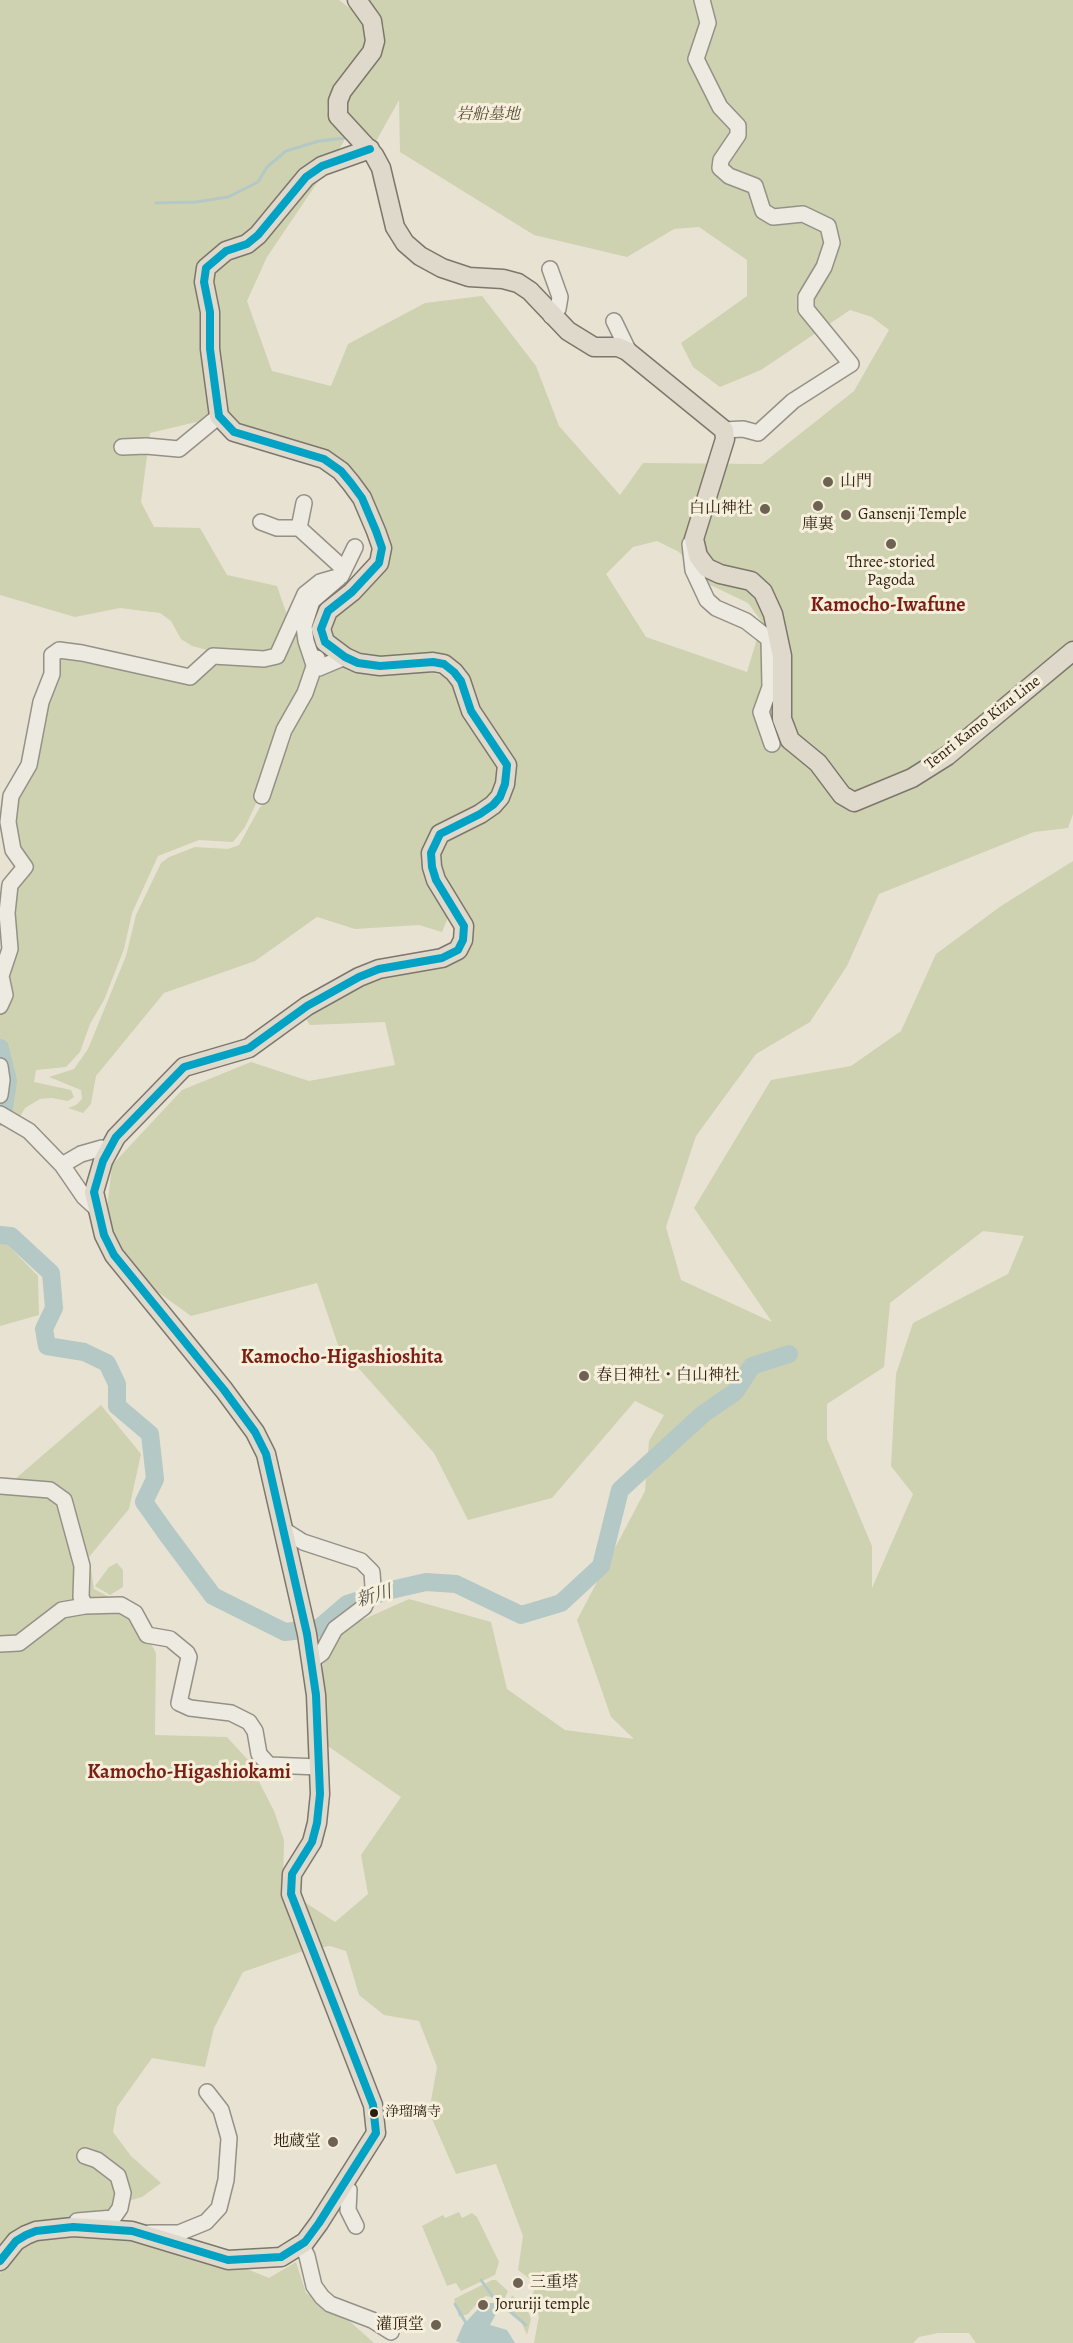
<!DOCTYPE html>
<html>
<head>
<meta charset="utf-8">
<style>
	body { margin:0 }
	canvas { display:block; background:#e7e2d2 }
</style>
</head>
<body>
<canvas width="1073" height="2343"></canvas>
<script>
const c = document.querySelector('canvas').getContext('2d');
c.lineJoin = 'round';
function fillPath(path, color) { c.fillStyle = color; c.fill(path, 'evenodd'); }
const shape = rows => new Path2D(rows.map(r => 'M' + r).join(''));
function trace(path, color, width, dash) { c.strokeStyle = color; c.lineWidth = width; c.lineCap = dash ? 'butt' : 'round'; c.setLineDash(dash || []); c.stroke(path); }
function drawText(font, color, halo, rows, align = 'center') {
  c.font = font + ' Alegreya,"Noto Serif JP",serif'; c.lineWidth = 6; c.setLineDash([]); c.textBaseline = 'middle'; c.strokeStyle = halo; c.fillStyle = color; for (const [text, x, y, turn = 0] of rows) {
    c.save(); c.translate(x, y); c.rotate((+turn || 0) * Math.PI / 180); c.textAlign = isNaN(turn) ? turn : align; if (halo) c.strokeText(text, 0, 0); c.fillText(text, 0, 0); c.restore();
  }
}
fillPath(shape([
	[0,0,339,0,353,11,363,25,365,36,363,47,337,80,328,100,327,112,342,130,344,141,335,156,254,231,209,256,213,418,150,433,141,502,154,527,200,528,227,575,277,586,288,618,273,654,230,656,192,646,181,639,171,621,160,613,120,608,75,617,0,595],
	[370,0,1073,0,1073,814,1068,828,1034,832,879,894,847,966,810,1022,756,1054,696,1136,666,1227,681,1280,772,1322,694,1208,771,1080,851,1066,901,1031,936,954,1001,906,1073,861,1073,2343,976,2343,969,2333,938,2333,919,2337,913,2343,534,2343,539,2316,531,2299,535,2288,530,2279,518,2270,523,2236,496,2164,456,2174,429,2112,437,2067,419,2021,384,2015,359,1995,346,1951,330,1946,319,1948,300,1899,335,1922,368,1894,361,1855,401,1797,325,1744,323,1666,325,1651,342,1629,409,1599,491,1622,507,1689,565,1730,634,1739,611,1717,577,1620,645,1491,649,1441,664,1415,635,1401,552,1498,468,1520,434,1453,338,1345,317,1283,191,1316,148,1285,120,1251,106,1217,112,1165,182,1090,251,1062,309,1081,395,1065,385,1022,310,1025,304,1016,362,982,463,955,438,866,440,846,512,785,486,722,459,667,360,656,330,638,329,621,386,566,356,479,237,426,226,414,216,349,211,274,311,182,323,174,267,257,247,301,272,371,331,386,348,344,425,303,482,296,536,366,559,426,620,495,643,463,762,464,854,391,889,330,872,317,850,310,761,370,720,387,693,367,681,343,747,296,747,260,699,227,674,229,627,257,534,235,400,152,399,100,374,145,347,112,347,106,352,92,383,49,384,26],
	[657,541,679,552,706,583,748,603,762,622,747,672,646,637,606,574,633,547],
	[983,1231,1024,1236,1008,1274,913,1323,896,1374,891,1466,913,1494,872,1588,872,1546,827,1439,827,1404,884,1367,890,1303],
	[307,603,310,664,296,704,265,761,267,766,255,806,245,827,233,842,199,840,158,856,132,913,124,949,104,1000,90,1024,80,1052,66,1067,36,1070,34,1082,71,1090,74,1097,68,1101,52,1098,40,1099,25,1108,18,1120,1,1110,4,1074,0,1058,0,1014,6,1004,13,886,27,872,15,849,10,814,58,655,194,681,214,661,271,662],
	[338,663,426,671,441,675,453,685,498,764,497,784,487,800,437,827,423,846,422,865,426,880,449,915,442,932,419,925,355,929,317,917,255,961,164,993,96,1076,91,1104,83,1113,68,1108,76,1105,82,1099,81,1090,49,1077,74,1069,88,1049,126,956,136,915,161,863,169,857,195,847,228,849,239,845,260,807,265,804,265,797,282,743,288,747,313,674],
	[0,1237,38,1276,39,1315,0,1326],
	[101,1405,141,1454,129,1509,89,1557,94,1589,132,1609,156,1653,155,1735,227,1737,248,1760,274,1811,284,1840,283,1887,306,1950,243,1972,214,2028,205,2067,152,2058,117,2107,113,2132,131,2156,161,2183,142,2197,115,2205,105,2223,73,2222,0,2252,0,1492],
	[117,1563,123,1570,123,1587,110,1595,95,1586,109,1567],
	[360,1593,364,1595,316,1653,309,1624,343,1599],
	[459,2212,462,2218,472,2213,477,2217,499,2262,495,2275,461,2291,456,2283,447,2286,422,2226,443,2215,445,2218],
	[74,2235,130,2238,242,2267,269,2278,296,2262,306,2293,346,2318,374,2343,0,2343,0,2274,2,2270,21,2247,38,2238],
	[492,2280,496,2280,508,2291,504,2300,486,2296,481,2299,468,2314,459,2317,454,2299],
	[512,2295,528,2311,531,2319,527,2335,520,2319,507,2307]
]), '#cfd2b0');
fillPath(shape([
	[490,2303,494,2303,498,2310,490,2325,507,2330,515,2343,461,2343,456,2341,463,2325,481,2306]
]), '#b4c8c5');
trace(shape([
	[156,203,196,202,228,197,258,182,267,167,286,151,319,141,346,138],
	[481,2280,493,2297,526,2325],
	[455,2304,466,2323]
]), '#b4c8c5', 3);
trace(shape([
	[0,1048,8,1081,4,1108,0,1117],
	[0,1235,11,1236,51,1273,54,1308,44,1329,47,1346,84,1352,107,1363,117,1384,117,1406,150,1434,155,1479,144,1502,166,1533,213,1596,285,1632,319,1628,347,1604,391,1590,426,1582,456,1584,521,1615,561,1603,601,1566,620,1490,703,1414,735,1392,752,1366,789,1354]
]), '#b4c8c5', 18);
const minor = shape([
	[702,0,708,23,696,59,720,107,738,126,738,135,721,160,720,168,729,176,755,186,763,211,773,217,803,214,828,226,832,243,824,267,806,297,806,309,851,364,793,401,758,433,743,429,724,430],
	[550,269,560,297,558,309,551,316],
	[614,321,629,352],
	[122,447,146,446,179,449,219,416],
	[304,503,299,528,344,569],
	[261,522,277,528,299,528],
	[690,544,693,570,707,600,716,608,746,621,769,639,770,687,761,712,772,744],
	[345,657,319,668,314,665,306,641,304,626,312,601,341,576,355,547],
	[262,796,284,730,305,693,317,658],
	[0,1006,5,995,1,976,10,949,7,913,10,885,25,867,13,850,8,822,11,796,29,765,41,702,52,674,52,655,59,650,82,653,190,677,213,656,264,659,277,656,305,594,320,582,341,576],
	[0,1066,2,1080,0,1095],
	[0,1114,29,1131,62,1165,84,1197,97,1209],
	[62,1165,81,1154,102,1148,108,1150],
	[0,1486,50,1490,64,1500,82,1566,81,1597,85,1606],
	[284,1530,303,1542,361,1561,372,1572,373,1587,364,1607,335,1629,322,1653,311,1661],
	[0,1644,19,1643,62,1610,85,1606,121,1605,135,1613,147,1635,170,1639,187,1653,189,1657,179,1703,190,1708,231,1713,249,1722,255,1731,259,1754,269,1765,319,1767],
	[344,2186,349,2190,348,2210,356,2226],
	[77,2221,113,2218,120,2208,123,2193,118,2176,97,2160,85,2156],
	[149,2233,179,2233,206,2222,219,2208,226,2180,229,2138,221,2110,207,2092],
	[301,2244,307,2256,314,2286,322,2297,330,2304,372,2320,391,2332]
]);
const major = shape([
	[357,0,372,21,375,41,372,52,342,91,338,101,338,116,374,155,381,168,395,227,405,243,420,256,442,268,469,277,503,279,518,283,530,291,568,331,594,347,618,347,627,351,724,430,725,439,694,539,698,556,707,568,720,574,751,581,763,592,773,614,782,656,782,719,790,740,818,763,842,795,854,802,912,778,947,756,1073,651],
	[0,2261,16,2241,26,2235,36,2231,73,2227,132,2231,228,2260,281,2257,305,2242,319,2223,376,2133,373,2105,291,1894,292,1874,312,1842,317,1823,320,1794,316,1695,307,1634,266,1454,255,1432,224,1390,114,1255,104,1235,94,1192,103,1161,116,1137,184,1067,249,1048,307,1006,359,977,379,969,442,958,458,950,463,940,464,926,436,880,432,867,431,853,440,834,480,814,493,805,500,797,505,784,507,765,471,711,461,681,454,672,444,664,433,662,380,666,358,663,345,657,325,642,321,629,328,611,352,592,379,563,382,548,376,531,362,498,351,483,341,471,324,459,234,432,219,416,210,349,210,312,204,282,206,268,226,251,247,244,258,235,306,177,322,166,370,149]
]);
trace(minor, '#969187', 18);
trace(major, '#7c766c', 21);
trace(minor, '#eceae1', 15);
trace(major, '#dfd9cc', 18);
trace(shape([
	[0,2261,16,2241,26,2235,36,2231,73,2227,132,2231,228,2260,281,2257,305,2242,319,2223,376,2133,373,2105,291,1894,292,1874,312,1842,317,1823,320,1794,316,1695,307,1634,266,1454,255,1432,224,1390,114,1255,104,1235,94,1192,103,1161,116,1137,184,1067,249,1048,307,1006,359,977,379,969,442,958,458,950,463,940,464,926,436,880,432,867,431,853,440,834,480,814,493,805,500,797,505,784,507,765,471,711,461,681,454,672,444,664,433,662,380,666,358,663,345,657,325,642,321,629,328,611,352,592,379,563,382,548,376,531,362,498,351,483,341,471,324,459,234,432,219,416,210,349,210,312,204,282,206,268,226,251,247,244,258,235,306,177,322,166,370,149]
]), '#02a2c4', 8);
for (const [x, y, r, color] of [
	[828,482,6,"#6f6253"],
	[818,506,6,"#6f6253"],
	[765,509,6,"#6f6253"],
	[846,515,6,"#6f6253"],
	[891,544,6,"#6f6253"],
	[584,1376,6,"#6f6253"],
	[374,2113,5,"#2f1d0f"],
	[333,2142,6,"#6f6253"],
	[518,2283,6,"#6f6253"],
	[483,2305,6,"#6f6253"],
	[436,2325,6,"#6f6253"]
]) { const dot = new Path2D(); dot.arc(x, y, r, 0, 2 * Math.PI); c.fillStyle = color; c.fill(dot); trace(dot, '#f5efdc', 2); }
drawText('14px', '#2f1d0f', '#f5efdc', [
	["浄瑠璃寺",385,2113]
], 'left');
drawText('italic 16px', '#594f37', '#f5efdc', [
	["岩船墓地",488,115]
]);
drawText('16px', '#2f1d0f', '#f5efdc', [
	["山門",840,482],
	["白山神社",753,509,"right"],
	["Gansenji Temple",858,515],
	["庫裏",818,525,"center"],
	["Three-storied",891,563,"center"],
	["Pagoda",891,581,"center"],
	["春日神社・白山神社",596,1376],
	["地蔵堂",321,2142,"right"],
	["三重塔",530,2283],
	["Joruriji temple",495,2305],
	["灌頂堂",424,2325,"right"]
], 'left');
drawText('16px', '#2f1d0f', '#f5efdc', [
	["Tenri Kamo Kizu Line",983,723,-38]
]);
drawText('italic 18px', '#56554d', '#f5efdc', [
	["新川",374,1597,-16]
]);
drawText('bold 20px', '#7a1f14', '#f5efdc', [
	["Kamocho-Iwafune",888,606],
	["Kamocho-Higashioshita",342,1358],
	["Kamocho-Higashiokami",189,1773]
]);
</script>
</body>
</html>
